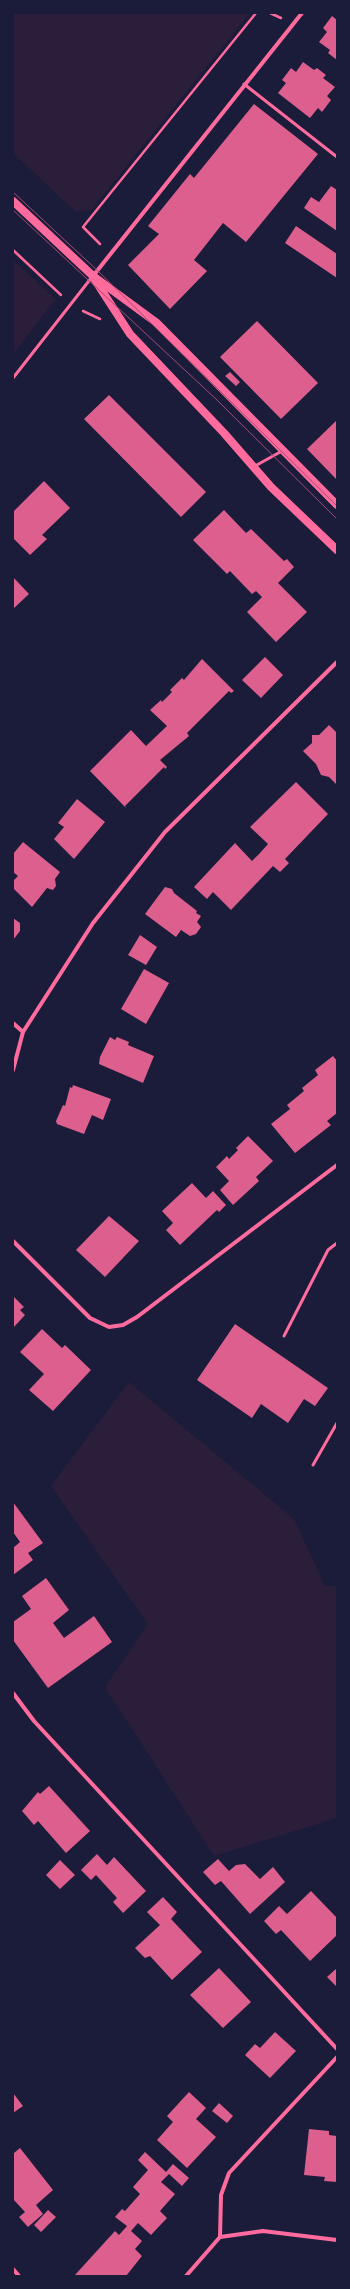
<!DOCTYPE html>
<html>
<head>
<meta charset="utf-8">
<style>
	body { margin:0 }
	#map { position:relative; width:350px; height:2289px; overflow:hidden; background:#1b1b3a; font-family:Ubuntu,sans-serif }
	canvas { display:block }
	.frame { position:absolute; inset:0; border:14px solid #1b1b3a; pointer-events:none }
</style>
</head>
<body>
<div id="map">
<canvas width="350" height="2289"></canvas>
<div class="frame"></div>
</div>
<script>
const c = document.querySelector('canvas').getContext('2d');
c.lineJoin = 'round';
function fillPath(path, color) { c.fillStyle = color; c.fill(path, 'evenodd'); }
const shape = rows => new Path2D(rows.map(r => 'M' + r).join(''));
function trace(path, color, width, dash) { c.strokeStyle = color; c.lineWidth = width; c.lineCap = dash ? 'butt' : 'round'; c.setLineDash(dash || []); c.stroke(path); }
fillPath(shape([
	[13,13,250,13,91,210,76,212,13,153],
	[13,260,56,299,13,354],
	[129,1382,294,1519,325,1586,337,1586,337,1818,214,1856,105,1687,148,1624,51,1486]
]), '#2a1e3b');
fillPath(shape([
	[332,16,337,20,337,60,328,53,330,50,319,42,327,32,323,28],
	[303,62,314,70,317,68,326,75,323,78,335,87,327,96,331,100,322,112,318,108,310,118,278,93,286,83,282,80,291,68,296,72],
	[254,104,318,154,246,242,223,223,194,260,207,271,170,309,128,265,159,234,148,226,190,174,194,178],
	[331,186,337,190,337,231,304,208,311,197,319,202],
	[296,226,337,254,337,278,285,243],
	[257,321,318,383,281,419,220,357],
	[230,372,240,382,236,386,225,376],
	[109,395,206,492,181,517,84,419],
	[337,420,337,480,307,449],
	[44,481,70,508,42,535,47,539,30,555,13,538,13,512],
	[224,510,246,533,251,529,284,561,287,559,294,567,278,583,307,612,276,642,247,612,262,597,256,591,252,594,230,571,227,574,193,540],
	[13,577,29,594,13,609],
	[265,657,283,675,261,698,242,680],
	[202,659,234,691,231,693,229,691,187,733,189,736,160,760,167,767,165,769,164,767,125,806,126,808,90,771,131,730,146,746,167,726,150,710,161,700,162,702,172,692,170,690,182,678,184,680],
	[329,725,337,733,337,785,329,777,321,775,316,764,303,751,312,743,312,735,319,735],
	[296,782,328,814,285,859,289,863,280,872,273,866,231,910,213,892,207,899,194,887,235,843,252,861,260,853,268,844,250,827],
	[77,799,105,822,74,859,54,839,64,827,58,823],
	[23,842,60,872,55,879,56,886,53,890,47,888,32,907,13,888,13,881,18,876,13,872,13,854],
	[165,887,172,889,174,893,197,911,196,913,201,916,197,922,201,927,196,934,190,936,181,930,176,937,145,914],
	[13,918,20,923,20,931,13,940],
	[140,935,157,947,146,965,128,955],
	[144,969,169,983,146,1024,121,1009],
	[110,1037,115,1040,117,1037,129,1042,128,1045,154,1056,143,1083,99,1064,100,1057],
	[333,1056,337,1061,337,1113,327,1121,331,1125,295,1153,271,1124,290,1109,287,1105,304,1091,302,1088,318,1075,315,1070],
	[73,1085,111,1099,103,1120,92,1115,84,1134,57,1124,56,1121,63,1105,65,1106,70,1087,72,1088],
	[248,1136,273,1161,256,1177,259,1181,233,1205,220,1190,229,1181,216,1167,227,1156,229,1159,238,1150,236,1148],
	[192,1183,206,1198,213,1191,226,1205,219,1212,217,1210,180,1245,166,1230,173,1223,162,1211],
	[109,1216,139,1241,105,1277,76,1250],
	[13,1296,24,1307,20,1310,25,1315,13,1328],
	[235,1324,328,1388,315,1406,304,1399,288,1423,261,1404,252,1418,197,1380],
	[42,1329,62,1348,65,1345,91,1370,53,1411,29,1390,44,1374,20,1352],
	[13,1502,43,1543,28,1553,33,1560,13,1575,13,1548,20,1542,13,1532],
	[46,1578,69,1610,53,1623,64,1638,94,1616,112,1642,48,1688,13,1640,13,1622,31,1609,22,1596],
	[49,1786,90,1831,66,1853,38,1821,34,1825,22,1811,38,1792,40,1794],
	[97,1854,107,1865,114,1857,146,1891,123,1913,113,1902,117,1898,96,1875,91,1880,81,1870],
	[218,1859,229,1871,236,1865,245,1864,260,1879,273,1867,285,1882,250,1914,221,1881,215,1885,203,1872],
	[60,1860,75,1875,60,1889,46,1875],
	[311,1891,337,1918,337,1935,310,1961,281,1930,276,1934,264,1921,279,1906,287,1914],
	[163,1897,177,1912,171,1919,202,1952,172,1980,150,1956,145,1958,135,1948,160,1925,147,1912],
	[219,1968,251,2002,223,2028,190,1995],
	[337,1968,337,1987,327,1977],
	[275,2032,296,2051,270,2078,245,2055,255,2044,260,2048],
	[189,2092,206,2108,196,2119,216,2137,187,2168,157,2140,173,2122,167,2116],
	[13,2093,23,2106,13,2113],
	[219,2103,233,2116,227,2123,212,2111],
	[309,2129,329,2131,329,2135,337,2136,337,2182,324,2181,325,2177,304,2175],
	[20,2148,53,2190,36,2205,43,2214,28,2227,19,2217,25,2212,13,2199,13,2151,14,2153],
	[145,2152,166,2172,173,2164,189,2178,182,2186,169,2174,161,2182,175,2194,160,2211,167,2218,151,2235,138,2223,131,2231,142,2241,135,2249,142,2256,126,2276,74,2276,115,2231,119,2235,127,2226,115,2217,122,2209,125,2211,140,2194,133,2187,148,2170,138,2160],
	[48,2210,56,2217,41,2232,34,2225]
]), '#dd5f8e');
trace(shape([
	[270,13,281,18],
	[100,244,83,227,256,13],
	[13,250,61,295],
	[83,311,100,319]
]), '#ff6b9d', 2.5);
trace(shape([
	[244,84,337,157],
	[13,378,92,277],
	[255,466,282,451],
	[284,1336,328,1250,337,1243],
	[313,1465,337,1423]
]), '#ff6b9d', 3);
trace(shape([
	[93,276,302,13],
	[13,1023,23,1032],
	[13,1070,23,1032,93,923,165,832,337,662],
	[13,1241,90,1318,109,1327,123,1325,137,1317,337,1165],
	[13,1693,34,1721,337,2049],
	[220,2237,221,2195,229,2173,337,2057],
	[13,2269,19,2276],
	[186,2276,220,2237,263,2231,337,2240]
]), '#ff6b9d', 4);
trace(shape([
	[13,201,93,276,157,323,337,505],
	[95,280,130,334,224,433,271,487,337,550]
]), '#ff6b9d', 8);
trace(shape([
	[13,192,99,272,337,506],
	[13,210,217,400,337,519]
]), '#a44b75', 1);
</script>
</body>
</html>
